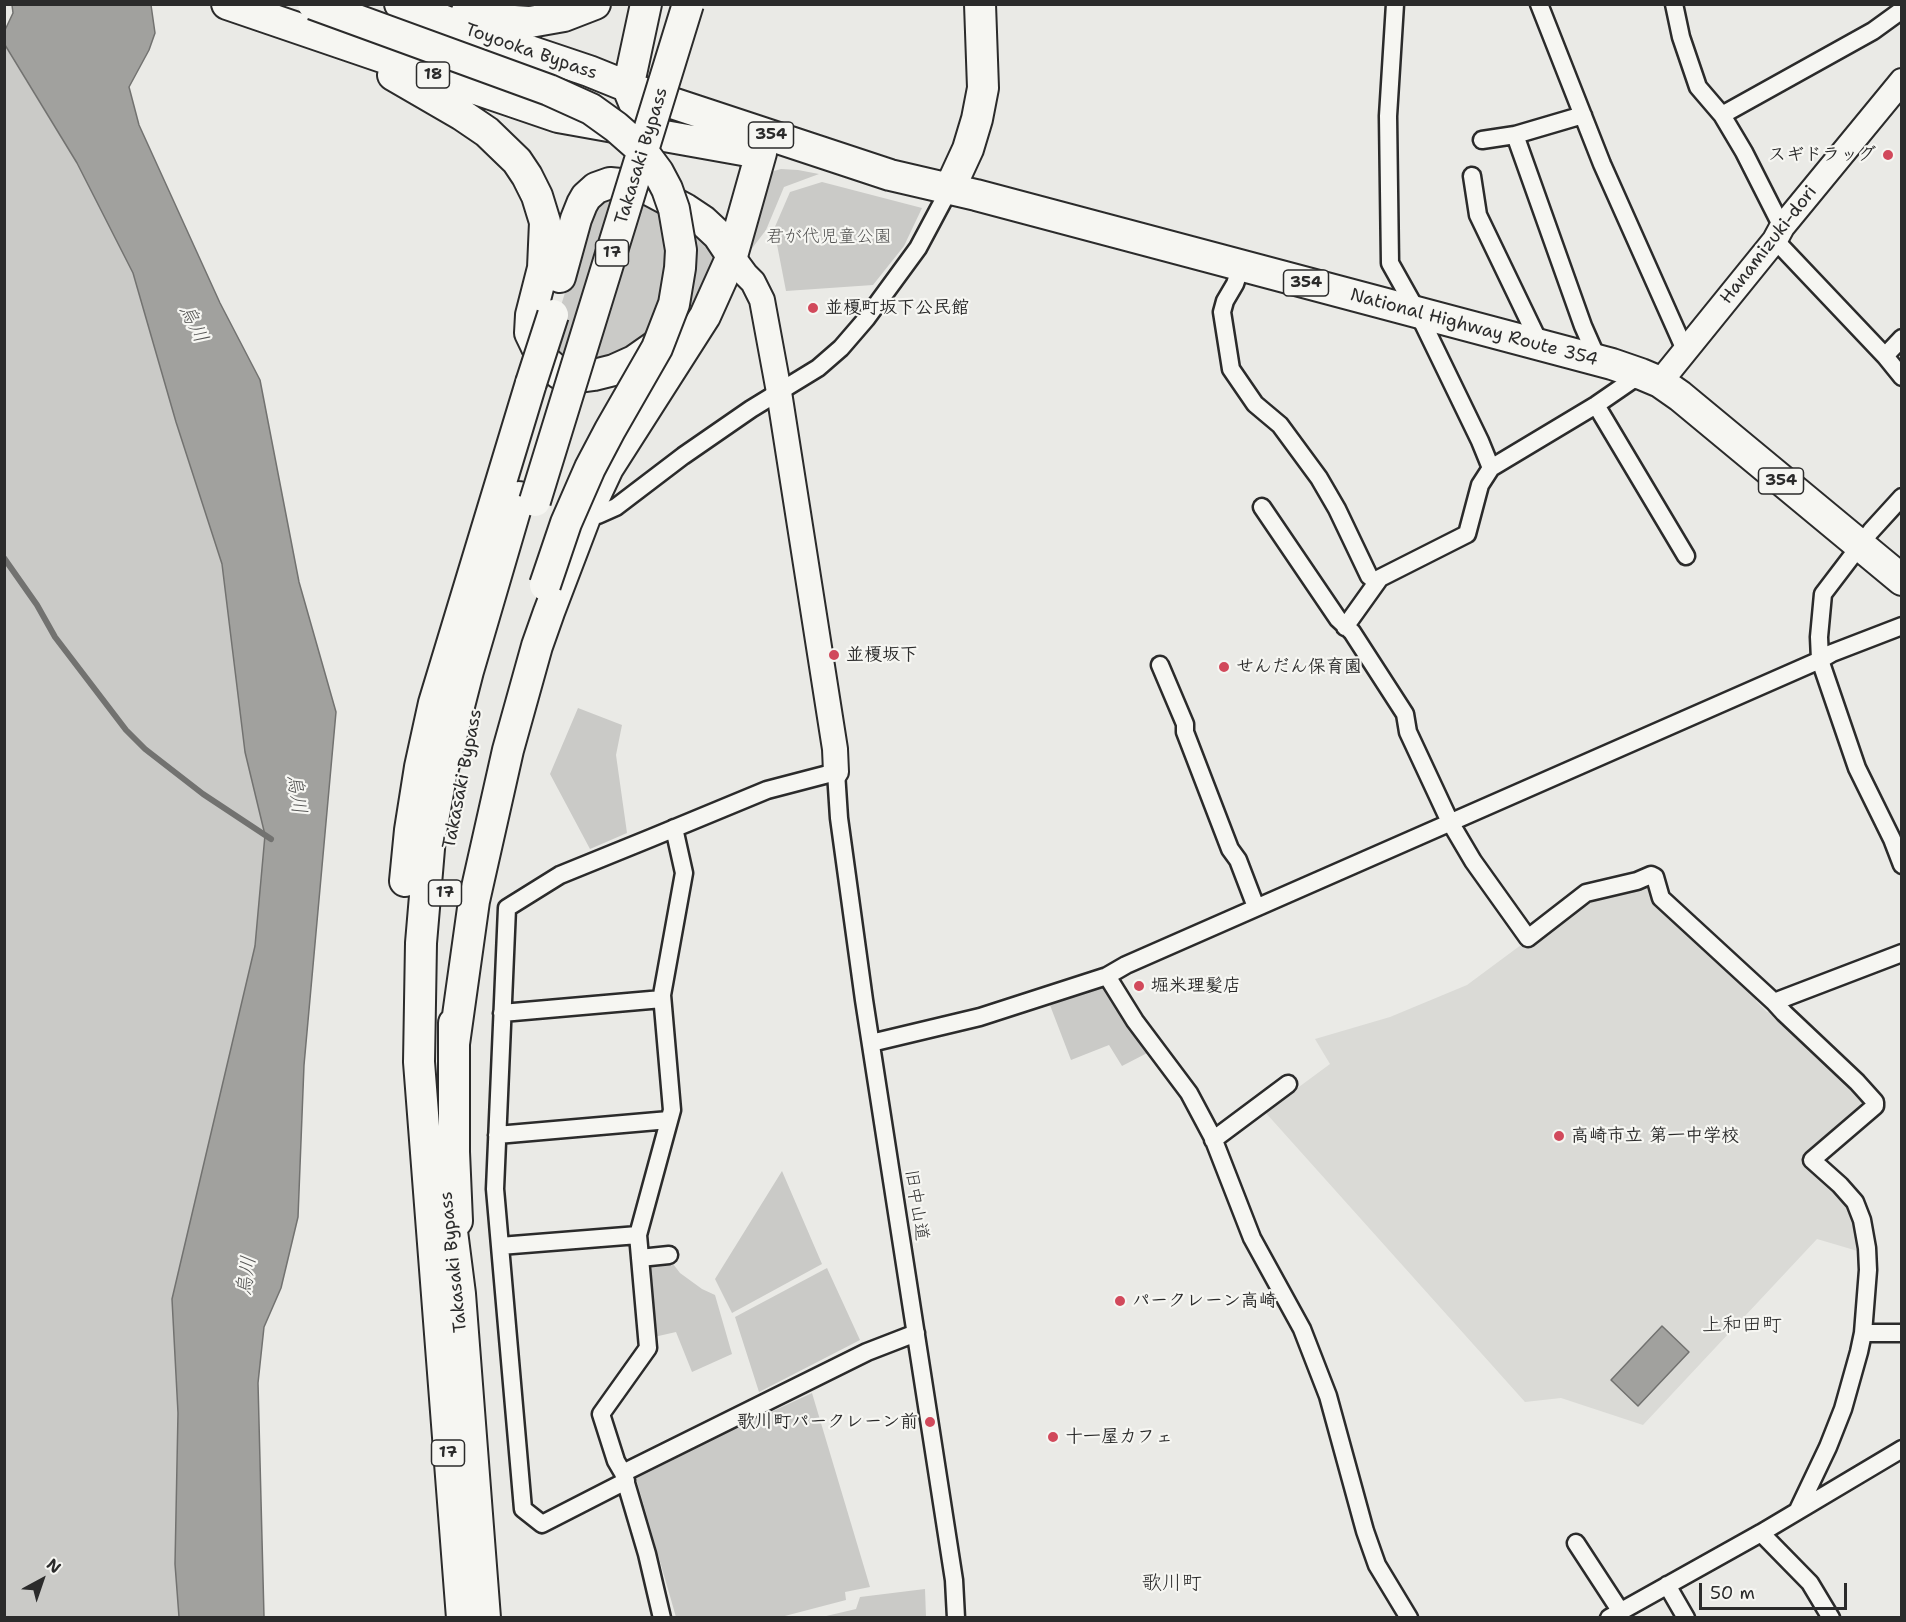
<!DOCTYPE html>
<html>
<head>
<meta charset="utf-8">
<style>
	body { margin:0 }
	#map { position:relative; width:1906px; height:1622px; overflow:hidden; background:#eaeae6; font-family:"Shantell Sans",sans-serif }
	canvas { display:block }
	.frame { position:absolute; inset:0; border:6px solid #2b2b2b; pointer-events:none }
	.north { position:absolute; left:12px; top:1550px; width:60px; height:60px; -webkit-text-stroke:4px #f6f6f2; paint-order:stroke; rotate:40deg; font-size:16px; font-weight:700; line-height:24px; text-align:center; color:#2b2b2b }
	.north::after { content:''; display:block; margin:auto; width:21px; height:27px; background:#2b2b2b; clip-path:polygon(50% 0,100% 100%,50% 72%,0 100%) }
	.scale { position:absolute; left:1699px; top:1583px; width:148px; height:27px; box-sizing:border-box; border:3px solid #2b2b2b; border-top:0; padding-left:8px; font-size:18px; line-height:21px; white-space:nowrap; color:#2b2b2b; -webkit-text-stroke:4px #f6f6f2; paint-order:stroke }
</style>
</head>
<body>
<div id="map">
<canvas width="1906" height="1622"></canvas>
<div class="frame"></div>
<div class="north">N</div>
<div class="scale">50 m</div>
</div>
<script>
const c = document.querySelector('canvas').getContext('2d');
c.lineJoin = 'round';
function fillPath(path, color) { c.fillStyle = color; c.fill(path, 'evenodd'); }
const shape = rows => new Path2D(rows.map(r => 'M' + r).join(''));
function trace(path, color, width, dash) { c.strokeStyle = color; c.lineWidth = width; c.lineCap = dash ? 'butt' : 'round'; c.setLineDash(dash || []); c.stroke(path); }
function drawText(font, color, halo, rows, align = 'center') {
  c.font = font + ' "Shantell Sans","Klee One",sans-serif'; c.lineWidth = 4.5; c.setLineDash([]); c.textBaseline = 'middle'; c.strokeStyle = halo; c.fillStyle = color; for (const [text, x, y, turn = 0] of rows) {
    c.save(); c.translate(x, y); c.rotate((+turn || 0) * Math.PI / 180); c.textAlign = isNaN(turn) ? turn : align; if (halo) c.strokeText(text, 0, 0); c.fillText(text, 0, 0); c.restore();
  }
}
fillPath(shape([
	[1644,884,1650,886,1758,994,1756,1001,1767,1012,1776,1013,1867,1102,1866,1107,1803,1161,1831,1185,1851,1206,1861,1252,1817,1239,1643,1425,1561,1398,1525,1402,1265,1112,1330,1064,1315,1039,1390,1017,1467,985,1525,942,1586,901]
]), '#dadad6');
fillPath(shape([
	[4,45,77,163,133,273,176,422,222,564,245,752,265,835,255,946,178,1413,175,1564,179,1617,5,1617],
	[781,169,798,170,819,174,784,187,766,230,750,251,748,242,768,177,774,171],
	[822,182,922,208,904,246,873,285,786,291,774,229,790,192],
	[626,193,699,228,715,254,714,264,694,305,681,319,608,366,554,358,558,315,580,245,596,201],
	[578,708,622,725,616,755,627,833,590,849,550,774],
	[1106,981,1153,1050,1122,1066,1109,1045,1071,1060,1048,1000],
	[782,1171,822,1264,732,1313,715,1279],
	[670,1260,680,1273,702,1289,715,1295,732,1354,692,1372,676,1332,654,1337,645,1262],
	[827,1268,860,1340,759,1392,735,1317],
	[812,1393,870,1587,845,1592,846,1600,781,1617,676,1617,635,1475],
	[925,1589,926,1617,822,1617,856,1609,860,1597]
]), '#cacac7');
const water = shape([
	[12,5,151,5,155,33,149,50,129,87,139,125,220,303,260,380,299,582,336,712,304,1065,298,1217,281,1288,264,1327,258,1383,264,1617,179,1617,175,1564,178,1413,172,1299,255,946,265,835,245,752,222,564,176,422,133,273,77,163,5,45,5,30,13,13,12,5],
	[1662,1326,1689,1352,1638,1406,1611,1380,1662,1326]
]);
fillPath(water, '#a1a19e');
trace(water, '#727270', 1.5);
trace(shape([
	[4,558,37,605,55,637,126,730,145,749,203,794,271,839]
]), '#727270', 6);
const street = shape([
	[1395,4,1388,116,1390,263,1418,313,1480,441,1491,468],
	[1539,4,1602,164,1685,350],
	[1674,4,1681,37,1698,87,1722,115,1744,152,1782,227],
	[1722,115,1873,31,1902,10],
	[1515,135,1583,326,1598,360],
	[1482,140,1515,135,1583,115],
	[1472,176,1478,215,1541,346],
	[1775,240,1885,356,1902,377],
	[1241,266,1235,284,1225,301,1222,312,1231,369,1255,404,1280,425,1319,478,1337,509,1369,576,1376,582],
	[1885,356,1902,338],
	[1596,405,1686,556],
	[1902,497,1871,531,1823,594,1819,637,1820,660,1857,768,1892,839,1902,865],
	[1262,507,1338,619,1352,632,1405,714,1408,732,1450,822,1473,861,1528,938,1586,893,1637,881,1651,875,1655,877,1661,898,1774,1002,1784,1013,1857,1082,1875,1102,1875,1106,1812,1160,1840,1185,1855,1202,1862,1220,1867,1248,1868,1270,1863,1333,1859,1352,1843,1409,1828,1447,1798,1510],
	[586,515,598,515,616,507,683,456,751,409,818,368,841,348,866,319,918,248,950,188],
	[1345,627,1380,578,1467,534,1480,485,1491,468,1596,405,1641,374],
	[1160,665,1185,724,1185,732,1230,849,1238,860,1256,907],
	[1107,976,1135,1021,1189,1093,1213,1138,1252,1238,1302,1329,1328,1396,1365,1531,1377,1565,1409,1618],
	[1774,1002,1902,953],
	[502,1013,662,999],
	[871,1043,980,1017,1107,976,1126,965,1820,660,1832,653,1902,626],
	[497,1135,669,1120],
	[1213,1140,1288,1084],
	[500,1246,638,1235],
	[640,1258,669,1255],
	[1863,1333,1902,1333],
	[623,1473,616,1461,601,1414,648,1348,638,1235,672,1110,662,995,684,873,674,828],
	[626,1481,542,1524,523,1509,495,1189,507,908,560,875,651,838,767,790,836,772,839,818,864,1000,954,1580,956,1618],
	[1761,1533,1810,1583,1831,1618],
	[1576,1543,1621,1612],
	[1667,1585,1686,1618],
	[662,1618,647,1554,623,1473,867,1352,916,1333],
	[1609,1618,1761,1533,1902,1449]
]);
const secondary = shape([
	[732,256,746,275,753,282,762,300,779,392,835,749,836,772],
	[1660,382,1775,240,1782,227,1902,81]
]);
const highway = shape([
	[227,4,558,117,754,152],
	[400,4,482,35,589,71,651,96,890,175,976,195,1612,364,1641,374,1660,382,1680,396,1902,580],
	[466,14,498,20,530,22,564,16,595,4],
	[393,75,462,115,487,132,517,161,527,176,537,196,545,222,543,268,531,315,530,333,542,358,560,374,579,377,594,375,614,370,634,361,664,340],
	[635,105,628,88,646,4],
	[950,188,968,149,977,119,983,88,980,4],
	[560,277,576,219,582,204,586,197,596,188,610,183,642,186,685,209,703,221,718,235,732,256],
	[405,881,410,830,420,767,434,703,531,383],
	[454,1023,454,1152,457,1221],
	[454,1044,474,901,508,750,537,646,549,612,586,515,608,468,705,316,732,256,761,153,750,142,730,132],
	[448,1200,460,1294,485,1618],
	[462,1618,419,1062,421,943,430,837,441,776,468,671,519,497]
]);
trace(street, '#2b2b2b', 21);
trace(secondary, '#2b2b2b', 28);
trace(highway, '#2b2b2b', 34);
trace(street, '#f6f6f2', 16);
trace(secondary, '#f6f6f2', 24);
trace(highway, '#f6f6f2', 30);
const highwayBridge = shape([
	[313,4,549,90,591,109,616,127,641,149,658,172,667,189,674,209,681,250,680,268,674,304,657,348,610,430,590,468,566,523,545,585],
	[531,383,553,315],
	[535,501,688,4]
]);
trace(highwayBridge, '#2b2b2b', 34, []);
trace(highwayBridge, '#f6f6f2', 30);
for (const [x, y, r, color] of [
	[1888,155,6,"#d1495b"],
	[813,308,6,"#d1495b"],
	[834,655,6,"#d1495b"],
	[1224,667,6,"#d1495b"],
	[1139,986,6,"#d1495b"],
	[1559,1136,6,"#d1495b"],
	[1120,1301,6,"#d1495b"],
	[930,1422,6,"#d1495b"],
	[1053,1437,6,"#d1495b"]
]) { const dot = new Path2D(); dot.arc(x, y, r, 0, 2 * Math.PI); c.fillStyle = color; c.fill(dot); trace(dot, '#f6f6f2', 2); }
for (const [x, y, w] of [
	[433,75,33],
	[771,135,45],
	[612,253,33],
	[1306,283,45],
	[1781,481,45],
	[445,893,33],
	[448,1453,33]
]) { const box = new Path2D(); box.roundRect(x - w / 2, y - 13, w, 26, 4.5); c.fillStyle = '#f6f6f2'; c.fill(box); trace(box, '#2b2b2b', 1.5); }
drawText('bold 16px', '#2b2b2b', null, [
	["18",433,75],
	["354",771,135],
	["17",612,253],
	["354",1306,283],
	["354",1781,481],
	["17",445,893],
	["17",448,1453]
]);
drawText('18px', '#2b2b2b', '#f6f6f2', [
	["Toyooka Bypass",531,52,19],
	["Takasaki Bypass",642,156,-73],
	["Hanamizuki-dori",1769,245,-52],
	["National Highway Route 354",1474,328,15],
	["Takasaki Bypass",463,779,-79],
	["旧中山道",916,1205,81],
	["Takasaki Bypass",454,1262,-96]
]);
drawText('bold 18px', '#2b2b2b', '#f6f6f2', [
	["スギドラッグ",1876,155,"right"],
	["並榎町坂下公民館",825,308],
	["並榎坂下",846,655],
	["せんだん保育園",1236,667],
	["堀米理髪店",1151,986],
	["高崎市立 第一中学校",1571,1136],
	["パークレーン高崎",1132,1301],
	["歌川町パークレーン前",918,1422,"right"],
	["十一屋カフェ",1065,1437]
], 'left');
drawText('18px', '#535352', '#f6f6f2', [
	["君が代児童公園",829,237]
]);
drawText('italic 20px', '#545453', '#f6f6f2', [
	["烏川",193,324,64],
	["烏川",296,794,82],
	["烏川",247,1276,-82]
]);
drawText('20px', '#2b2b2b', '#f6f6f2', [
	["上和田町",1742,1326],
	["歌川町",1172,1584]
]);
</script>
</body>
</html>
